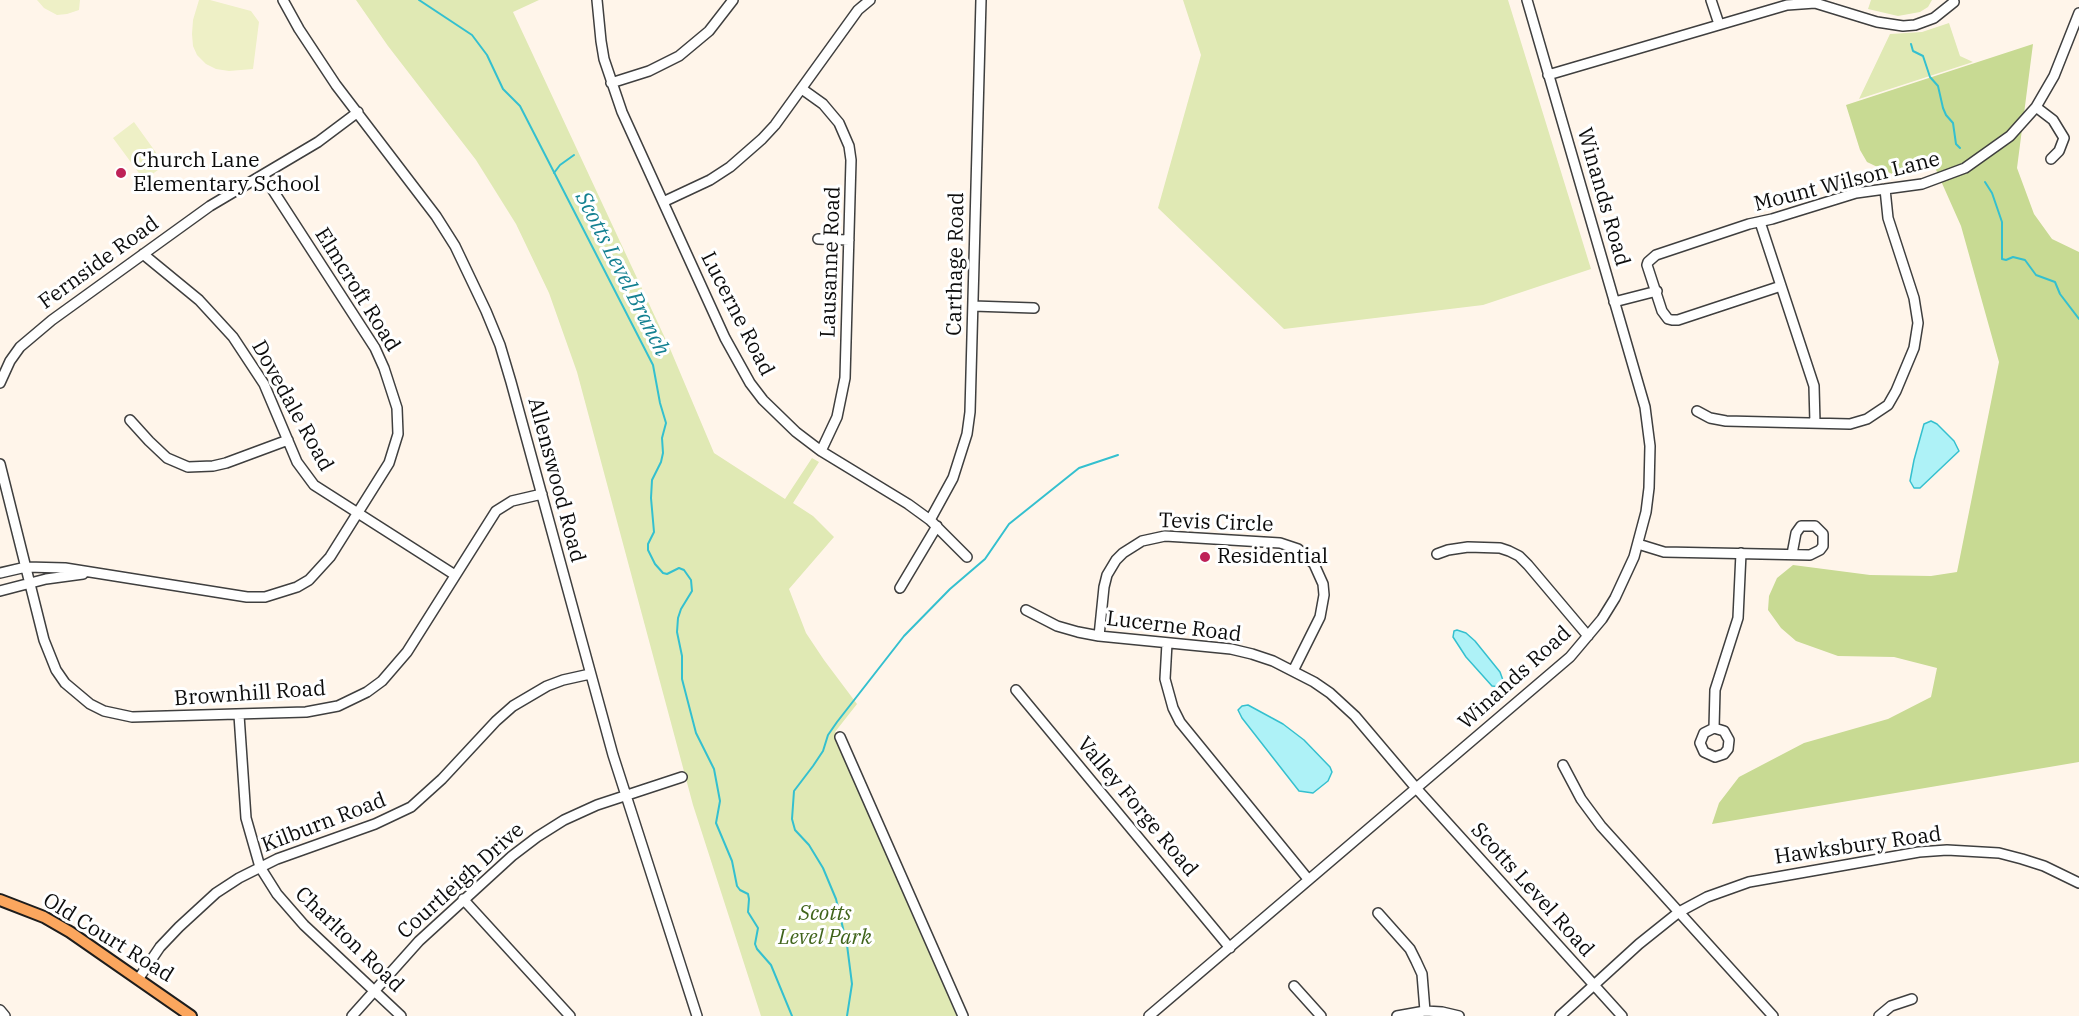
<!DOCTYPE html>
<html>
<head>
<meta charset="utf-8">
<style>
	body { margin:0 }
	canvas { display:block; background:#fff5ea }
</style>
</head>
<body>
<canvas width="2079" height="1016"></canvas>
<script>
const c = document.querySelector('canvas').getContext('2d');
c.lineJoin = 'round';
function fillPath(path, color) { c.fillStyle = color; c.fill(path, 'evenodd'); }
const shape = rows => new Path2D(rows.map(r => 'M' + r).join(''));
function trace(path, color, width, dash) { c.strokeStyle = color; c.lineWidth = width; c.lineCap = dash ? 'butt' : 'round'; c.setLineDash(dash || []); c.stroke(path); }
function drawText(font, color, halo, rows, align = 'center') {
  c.font = font + ' "IBM Plex Serif",serif'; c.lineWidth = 6; c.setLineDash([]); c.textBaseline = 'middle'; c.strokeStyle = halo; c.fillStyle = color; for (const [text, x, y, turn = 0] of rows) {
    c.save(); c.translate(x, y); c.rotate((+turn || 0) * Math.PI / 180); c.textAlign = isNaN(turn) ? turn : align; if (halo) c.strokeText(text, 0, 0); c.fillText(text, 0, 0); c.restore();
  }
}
fillPath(shape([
	[356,0,539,0,513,12,671,351,714,453,785,499,812,458,819,462,793,503,813,516,834,537,789,589,806,633,824,660,857,704,835,732,961,1016,761,1016,693,805,577,372,549,293,516,224,476,160,388,46],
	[1183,0,1508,0,1591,269,1483,305,1284,329,1158,208,1201,55],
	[1871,0,1932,0,1928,7,1920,12,1898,16,1868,9],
	[1949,23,1960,56,1973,62,1859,99,1890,34,1922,32]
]), '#e0e9b4');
fillPath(shape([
	[2033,44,2017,168,2034,214,2052,239,2079,252,2079,762,1712,824,1719,803,1739,777,1804,743,1888,719,1931,697,1937,668,1894,657,1838,656,1796,641,1781,628,1768,610,1769,596,1777,578,1793,565,1870,575,1931,576,1957,572,1999,362,1961,226,1933,163,1906,173,1892,174,1867,162,1860,150,1846,105]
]), '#c8da93');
fillPath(shape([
	[37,0,80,0,79,10,67,14,57,15,44,8],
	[199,0,210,0,251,11,259,22,253,69,229,71,216,69,206,64,197,55,193,46,192,34,193,20],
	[134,122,165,165,144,180,113,138]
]), '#eef0c6');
const water = shape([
	[1931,421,1937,424,1954,441,1959,451,1920,488,1914,488,1910,481,1914,460,1924,424,1931,421],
	[1457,630,1466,633,1475,641,1500,672,1504,683,1501,687,1492,686,1466,657,1453,637,1454,631,1457,630],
	[1248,705,1283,724,1304,740,1330,767,1332,772,1328,781,1313,793,1299,791,1242,718,1238,710,1242,706,1248,705]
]);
fillPath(water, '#aef2f7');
trace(water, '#34c0cf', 1.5);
trace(shape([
	[419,0,472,35,487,55,503,89,520,106,653,365,660,403,666,423,662,438,663,453,661,462,652,480,651,498,654,532,648,544,648,550,655,564,663,573,667,574,679,568,684,570,691,580,692,591,681,609,678,618,677,632,682,656,682,679,696,733,714,769,720,801,716,823,732,861,737,886,740,890,748,894,749,899,748,912,758,928,755,944,757,949,771,965,792,1016],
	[1911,44,1913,51,1923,56,1930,77,1938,86,1943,108,1946,115,1953,123,1956,144,1960,148],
	[554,173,560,165,574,155],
	[1985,182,1992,193,2002,222,2002,259,2006,260,2013,257,2025,260,2036,275,2055,282,2060,294,2079,319],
	[847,1016,852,984,847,945,836,899,823,868,809,845,795,830,792,819,794,791,813,766,823,751,828,735,837,722,904,636,950,589,985,559,1009,524,1079,468,1118,455]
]), '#34c0cf', 2);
const minor = shape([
	[283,0,299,29,336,85,436,216,455,246,486,311,500,345,511,382,613,755,697,1016],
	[597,0,601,41,604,59,622,112,725,338,750,383,763,400,796,432,821,451,908,504,930,520,967,557],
	[1711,0,1719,24],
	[1548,75,1787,5,1815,3,1877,22,1903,26,1915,25,1934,18,1954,2],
	[611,83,649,71,679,56,709,31,733,0],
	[802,89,823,104,839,123,849,146,851,160,845,378,837,417,821,451],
	[2036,107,2053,120,2064,138,2059,151,2051,159],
	[663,202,710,180,730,167,762,139,775,125,858,10,870,0],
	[1760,222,1814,386,1815,423],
	[818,239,849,240],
	[143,254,199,300,233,337,264,384,297,462,314,485,455,575],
	[1781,286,1678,320,1672,320,1668,319,1662,311,1647,265,1648,262,1656,255,1749,224,1772,219,1856,193,1922,184,1965,168,2010,136,2036,107,2054,76,2079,13],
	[1614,302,1657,291],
	[973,306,1034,308],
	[0,383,10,361,20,347,52,320,210,206,318,142,358,112],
	[1697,411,1710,418,1726,421,1850,424,1867,419,1888,405,1896,391,1914,348,1918,323,1914,298,1888,218,1885,189],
	[130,420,149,441,167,458,188,467,213,466,226,463,288,440],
	[0,464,44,640,56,670,65,683,90,704,104,711,132,717,306,712,338,706,367,692,382,681,407,652,496,511,512,501,542,494],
	[930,520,953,478,967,434,970,412,981,0],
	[1638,544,1664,552,1810,555,1820,550,1823,546,1823,534,1815,526,1801,526,1796,533,1792,554],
	[1437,554,1448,550,1468,547,1500,548,1509,551,1519,556,1528,565,1588,636],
	[0,573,26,567,65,568,247,597,265,597,297,587,309,580,330,557,389,463,398,434,397,408,384,368,375,348,263,175],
	[900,588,937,526],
	[0,591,46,579,83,574],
	[1026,610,1057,626,1078,632,1099,636,1231,649,1252,654,1273,661,1314,682,1330,693,1355,716,1416,788,1622,1016],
	[1099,636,1104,587,1107,575,1116,560,1123,553,1142,541,1165,536,1280,543,1298,549,1314,564,1323,584,1324,595,1320,617,1293,671],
	[1167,643,1165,679,1173,708,1180,722,1308,879],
	[1016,690,1230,948],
	[239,715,246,818,260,867,277,894,304,925,401,1016],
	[1714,728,1724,731,1729,740,1728,749,1724,754,1715,757,1704,752,1700,743,1704,733,1714,728,1715,690,1738,618,1741,553],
	[840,737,963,1016],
	[1563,765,1581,799,1601,826,1773,1016],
	[463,899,570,1016],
	[1378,913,1410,949,1416,961,1422,974,1425,1011],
	[139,978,160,947,179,927,216,893,239,878,277,859,375,824,411,807,442,779,496,721,513,706,547,686,563,680,590,674],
	[1294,986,1321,1016],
	[0,1010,5,1016],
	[352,1016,419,941,512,856,537,837,564,820,597,805,682,777],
	[1149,1016,1570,657,1602,619,1615,598,1634,557,1646,512,1649,488,1650,446,1645,407,1527,0],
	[1397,1016,1425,1011,1442,1012,1459,1016],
	[1560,1016,1639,944,1679,912,1707,897,1749,882,1919,852,1947,850,1999,853,2022,859,2044,866,2079,883],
	[1879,1016,1891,1006,1912,999]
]);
const major = shape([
	[0,900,44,917,70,932,191,1016]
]);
trace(minor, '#3f3f3f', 12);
trace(major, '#1d1d1d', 14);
trace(minor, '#fff', 9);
trace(major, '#fba65e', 10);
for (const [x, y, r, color] of [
	[121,173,6,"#be2258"],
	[1205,557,6,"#be2258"]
]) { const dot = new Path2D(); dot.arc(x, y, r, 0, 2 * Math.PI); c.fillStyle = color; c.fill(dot); trace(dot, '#fff', 2); }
drawText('21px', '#0c0c0c', '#fff', [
	["Church Lane",133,161],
	["Elementary School",133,185],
	["Residential",1217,557]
], 'left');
drawText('21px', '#0c0c0c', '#fff', [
	["Mount Wilson Lane",1847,182,-14],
	["Winands Road",1603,197,74],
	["Lausanne Road",831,262,-88],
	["Fernside Road",99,263,-36],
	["Carthage Road",956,264,-89],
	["Elmcroft Road",357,290,58],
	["Lucerne Road",737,314,63],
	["Dovedale Road",292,406,61],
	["Allenswood Road",556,480,75],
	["Tevis Circle",1216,523,2],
	["Lucerne Road",1174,627,7],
	["Winands Road",1515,678,-42],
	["Brownhill Road",250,694,-4],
	["Valley Forge Road",1137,807,50],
	["Kilburn Road",324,823,-21],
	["Hawksbury Road",1858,846,-8],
	["Courtleigh Drive",461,881,-42],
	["Scotts Level Road",1532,890,48],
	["Old Court Road",108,938,32],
	["Charlton Road",349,940,44]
]);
drawText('italic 21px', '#40641b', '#fff', [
	["Scotts",825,914],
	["Level Park",825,938]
]);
drawText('italic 22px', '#138091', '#fff', [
	["Scotts Level Branch",622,274,63]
]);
</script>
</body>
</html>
